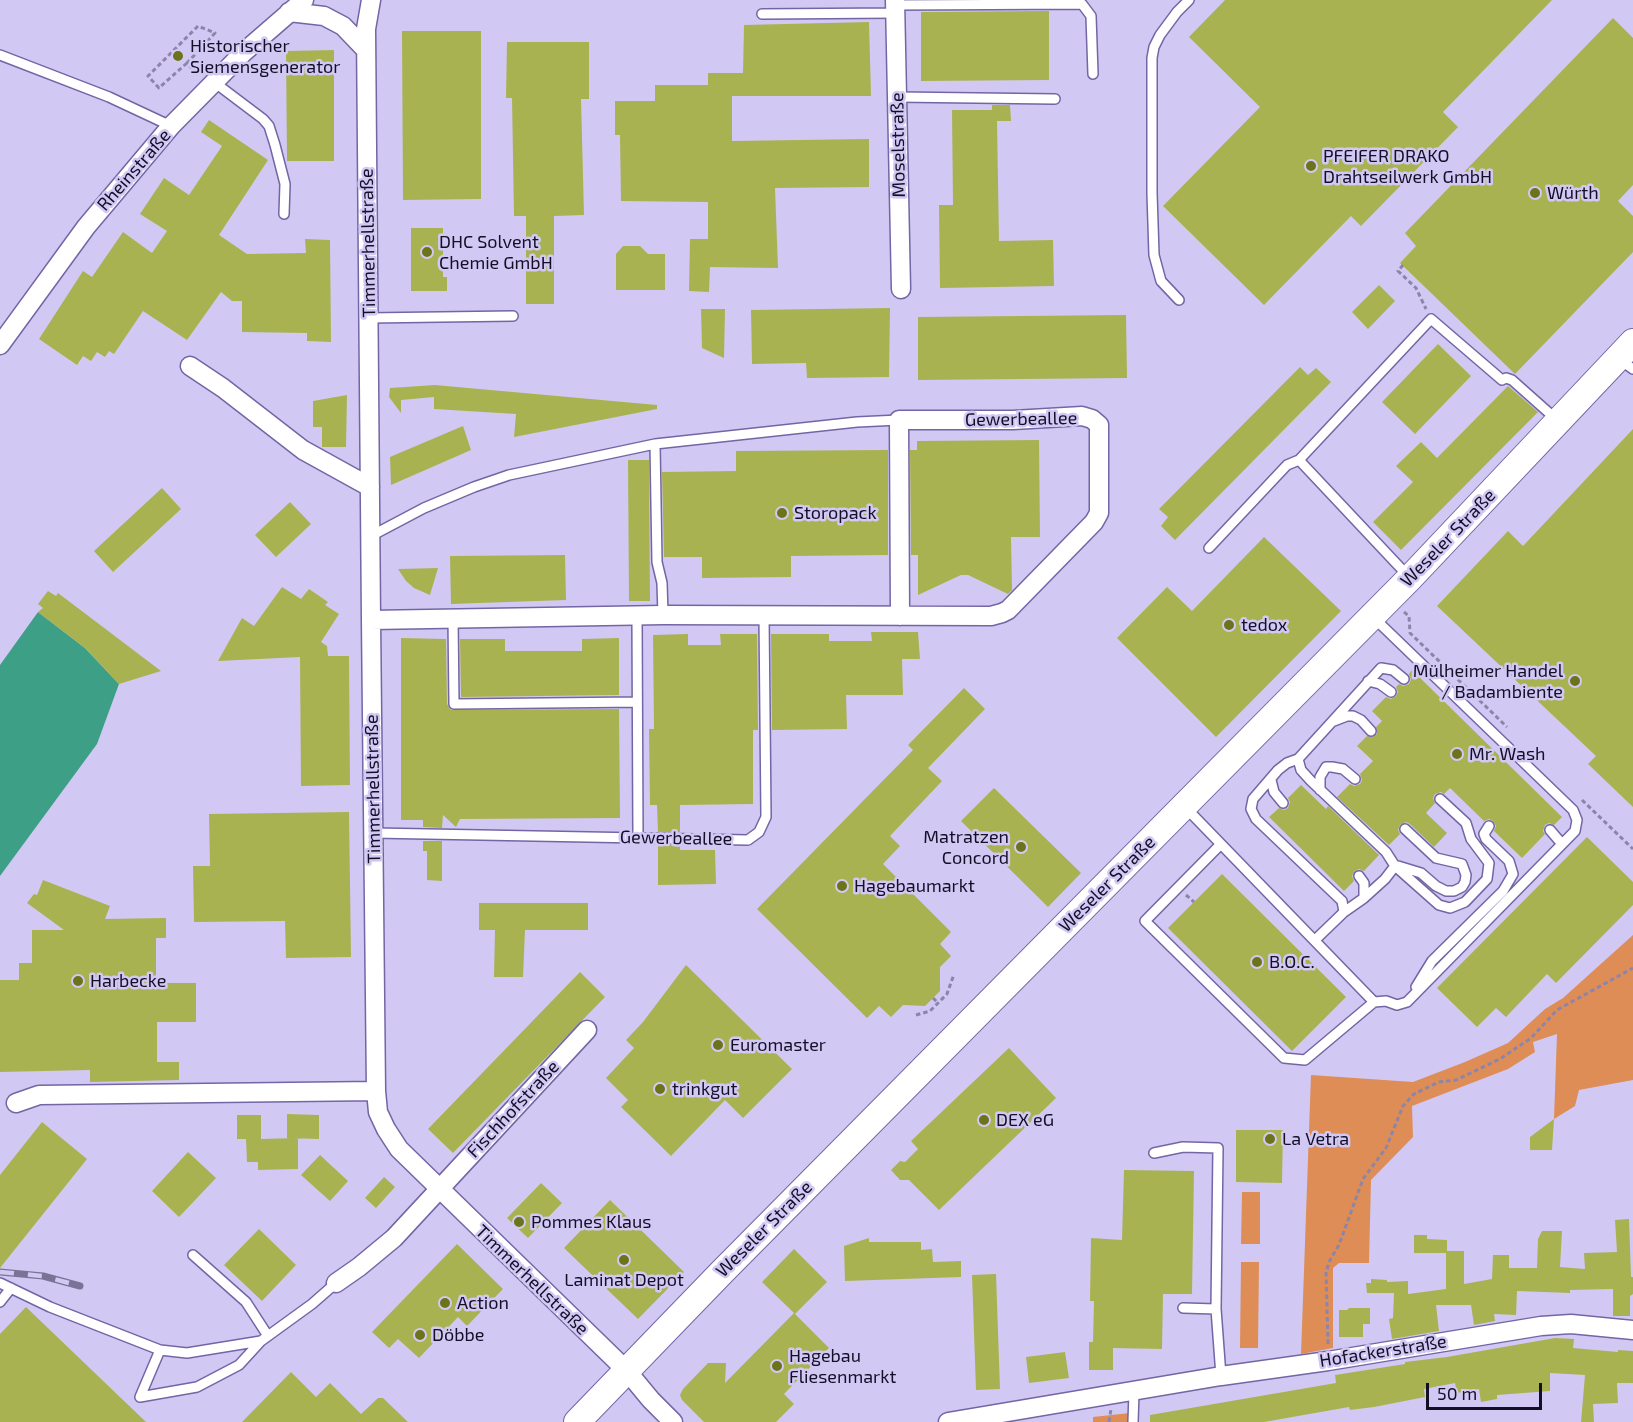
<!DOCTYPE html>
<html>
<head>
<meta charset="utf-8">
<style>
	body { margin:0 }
	#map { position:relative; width:1633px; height:1422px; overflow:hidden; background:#d1c9f4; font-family:"Exo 2",sans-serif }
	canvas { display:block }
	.scale { position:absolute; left:1426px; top:1383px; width:116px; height:27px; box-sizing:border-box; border:3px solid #150e27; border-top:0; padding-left:8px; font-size:18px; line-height:21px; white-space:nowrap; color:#150e27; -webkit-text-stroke:4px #d1c9f4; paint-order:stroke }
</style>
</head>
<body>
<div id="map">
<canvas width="1633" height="1422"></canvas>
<div class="scale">50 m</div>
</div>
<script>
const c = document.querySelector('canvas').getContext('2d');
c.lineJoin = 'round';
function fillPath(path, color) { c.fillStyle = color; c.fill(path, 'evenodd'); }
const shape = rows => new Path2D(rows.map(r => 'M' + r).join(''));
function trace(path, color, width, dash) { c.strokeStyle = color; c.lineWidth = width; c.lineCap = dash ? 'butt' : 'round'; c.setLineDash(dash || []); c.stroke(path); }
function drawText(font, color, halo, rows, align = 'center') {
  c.font = font + ' "Exo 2",sans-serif'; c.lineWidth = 5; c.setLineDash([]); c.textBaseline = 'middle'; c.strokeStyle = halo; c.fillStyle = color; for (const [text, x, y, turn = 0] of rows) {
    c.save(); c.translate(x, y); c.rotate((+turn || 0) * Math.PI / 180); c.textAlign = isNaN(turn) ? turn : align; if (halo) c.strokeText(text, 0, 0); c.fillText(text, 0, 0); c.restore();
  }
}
fillPath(shape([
	[1633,935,1633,1080,1579,1090,1575,1106,1554,1119,1557,1034,1533,1042,1535,1052,1508,1069,1412,1106,1413,1137,1371,1180,1369,1263,1339,1263,1333,1268,1333,1348,1301,1354,1311,1075,1413,1082,1465,1062,1508,1043,1545,1009,1563,998],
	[1242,1192,1260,1192,1260,1244,1241,1244],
	[1241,1262,1259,1262,1258,1348,1240,1348],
	[1130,1413,1130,1422,1093,1422,1093,1417]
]), '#de8d56');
fillPath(shape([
	[38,612,85,648,119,684,97,744,0,876,0,665]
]), '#3e9f87');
fillPath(shape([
	[1225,0,1552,0,1443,112,1458,127,1361,226,1351,216,1264,305,1163,206,1260,107,1189,37],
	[1049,11,1049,80,921,81,921,12],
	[1613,18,1633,38,1633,185,1618,201,1633,216,1633,252,1515,374,1400,263,1416,246,1405,233],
	[869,22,871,96,732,96,732,141,869,139,869,187,775,188,778,268,710,267,709,292,689,291,690,239,708,239,708,202,621,201,620,135,615,135,615,101,655,101,655,85,708,85,708,73,743,73,744,25],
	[402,31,481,31,481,199,403,200],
	[507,42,589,42,589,99,581,99,584,215,554,216,554,304,526,304,526,216,514,216,512,98,506,98],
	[334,50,334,161,287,161,286,51],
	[992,105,1010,105,1011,121,997,121,999,241,1053,240,1054,286,940,288,939,205,953,205,952,110,992,110],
	[209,120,268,160,219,235,247,254,306,253,305,239,330,240,331,342,307,341,307,333,242,332,242,301,232,301,221,292,187,340,143,311,114,354,109,351,105,357,97,352,91,361,83,356,77,365,39,339,83,271,92,277,123,232,152,253,167,231,140,214,164,178,189,195,222,146,201,132],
	[411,228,443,228,443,277,447,277,447,291,411,291],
	[623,246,640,246,648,254,665,254,665,290,616,290,616,254],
	[1379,285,1395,301,1368,329,1352,312],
	[890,308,889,377,807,378,806,363,752,364,751,310],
	[701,309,725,309,724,358,702,348],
	[1126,315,1127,378,918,380,918,317],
	[1438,344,1471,376,1415,434,1382,402],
	[1300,367,1308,375,1316,368,1331,382,1175,540,1161,526,1168,517,1159,509],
	[435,385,657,405,657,409,514,437,516,414,434,409,434,397,401,400,401,413,389,397,390,388],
	[1508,386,1538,412,1401,550,1373,522,1413,482,1396,466,1421,442,1437,458],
	[347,395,346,447,322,447,322,427,313,427,313,401],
	[463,426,471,450,391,485,390,457],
	[1633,429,1633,807,1588,764,1596,756,1437,606,1508,531,1523,546],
	[1039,440,1040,537,1011,537,1012,590,1008,594,968,575,961,575,918,595,918,555,911,555,910,450,917,450,917,441],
	[888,450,888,555,791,556,791,577,702,578,702,557,664,557,662,472,736,471,736,451],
	[628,460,649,460,650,601,629,601],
	[162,488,181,509,113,572,94,551],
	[290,502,311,524,276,557,255,535],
	[1264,537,1341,611,1216,737,1117,638,1167,587,1192,611],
	[565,555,566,600,451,604,450,556],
	[438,568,430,595,414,588,406,581,398,569],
	[282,587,301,599,309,589,328,602,325,605,339,614,321,642,327,646,328,656,349,656,350,785,301,786,300,657,218,661,242,618,254,626],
	[48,591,56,596,58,593,161,671,119,684,85,648,38,612,43,608,38,604],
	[871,632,918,632,920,659,902,659,903,695,846,695,847,729,772,730,771,634,829,634,829,641,872,641],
	[688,634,688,645,721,645,720,634,757,634,758,730,753,730,753,804,680,805,680,832,658,832,657,805,650,805,649,729,654,729,653,635],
	[401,638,446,639,447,704,451,710,619,709,620,818,460,819,456,827,443,815,442,828,423,827,423,820,401,820],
	[619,638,619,695,461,697,460,639,505,639,505,651,582,651,582,639],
	[1412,670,1562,817,1554,825,1549,823,1545,825,1543,831,1545,834,1522,858,1494,831,1496,826,1493,821,1489,819,1484,821,1450,788,1444,794,1441,792,1435,794,1433,798,1435,803,1426,813,1447,833,1434,847,1410,824,1406,822,1400,825,1398,830,1400,834,1389,845,1337,797,1350,784,1354,786,1360,784,1362,780,1360,774,1373,761,1357,746,1367,736,1373,737,1377,734,1376,727,1382,721,1372,711,1386,697,1391,699,1396,696,1398,692,1396,687,1399,684,1403,686,1409,684,1411,680,1409,674],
	[964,688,985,709,928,768,942,781,890,836,900,846,883,864,951,932,940,944,951,956,940,967,940,991,925,1006,903,1005,891,1017,879,1006,867,1018,757,909,913,750,908,745],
	[1301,785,1326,809,1328,806,1379,855,1364,871,1359,869,1355,871,1352,876,1354,881,1344,891,1269,817,1279,808,1284,810,1288,808,1290,802,1288,798],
	[994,788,1081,873,1048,907,961,821],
	[349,812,351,957,286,958,285,921,194,922,193,866,210,866,209,814],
	[1587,837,1633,882,1633,905,1556,983,1547,974,1506,1017,1496,1008,1477,1027,1437,988],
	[423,841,442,841,442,881,427,880,427,851,423,851],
	[658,845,680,845,680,850,715,850,716,884,658,885],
	[1222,874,1346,997,1292,1051,1168,928],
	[43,880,110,906,105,919,166,918,166,938,156,938,156,983,196,983,196,1022,157,1022,157,1062,179,1062,179,1080,90,1082,90,1070,0,1072,0,980,19,980,19,963,32,963,32,930,64,930,27,903,34,894,37,895],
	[479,903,588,903,588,930,525,930,523,977,494,977,495,930,479,930],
	[686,965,792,1069,743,1118,725,1100,671,1156,621,1107,628,1100,606,1078,634,1048,626,1040,643,1022],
	[580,972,605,997,453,1153,428,1129],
	[1009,1048,1056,1098,939,1210,909,1180,900,1180,891,1170,900,1161,905,1162,918,1149,911,1141],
	[287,1114,319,1115,319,1139,287,1138],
	[237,1115,261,1115,261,1139,298,1138,298,1169,258,1170,258,1162,247,1162,246,1139,237,1139],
	[1554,1119,1552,1150,1530,1150,1530,1137],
	[42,1122,87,1159,0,1268,0,1175],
	[1236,1130,1283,1130,1282,1183,1236,1182],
	[188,1152,216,1178,179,1217,152,1191],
	[320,1155,348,1181,330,1201,301,1175],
	[1124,1170,1194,1171,1192,1294,1163,1294,1162,1349,1113,1348,1113,1370,1089,1370,1089,1342,1093,1342,1094,1301,1090,1301,1091,1238,1122,1240],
	[384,1177,395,1187,376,1208,365,1198],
	[541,1183,562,1203,528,1238,507,1218],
	[610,1200,684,1272,638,1319,564,1248],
	[1629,1219,1631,1277,1633,1277,1633,1294,1630,1296,1630,1316,1613,1316,1613,1289,1570,1290,1570,1293,1517,1291,1516,1315,1494,1314,1495,1321,1474,1325,1471,1305,1436,1305,1439,1331,1392,1339,1389,1319,1393,1318,1394,1293,1367,1293,1366,1283,1371,1283,1371,1279,1387,1280,1387,1282,1408,1281,1408,1294,1446,1289,1446,1253,1414,1253,1414,1235,1427,1235,1427,1239,1447,1240,1447,1251,1464,1251,1464,1284,1492,1279,1493,1255,1509,1255,1509,1268,1537,1268,1538,1239,1542,1231,1562,1231,1560,1267,1585,1269,1584,1253,1617,1252,1615,1220],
	[259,1229,296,1265,262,1301,224,1265],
	[869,1238,869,1242,921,1242,921,1250,932,1249,933,1262,961,1261,961,1277,845,1281,844,1246],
	[457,1244,503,1289,467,1326,458,1317,419,1358,398,1339,389,1348,372,1332],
	[794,1249,827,1282,795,1314,762,1282],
	[996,1274,1000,1389,976,1390,972,1275],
	[26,1307,146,1422,0,1422,0,1334],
	[1349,1308,1370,1308,1370,1324,1363,1324,1363,1337,1339,1337,1339,1310,1347,1310],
	[794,1313,829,1348,784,1394,794,1404,776,1422,704,1422,682,1400,680,1395,683,1389,708,1363,726,1363,725,1383],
	[1555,1338,1574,1339,1573,1348,1618,1352,1618,1350,1633,1351,1633,1383,1617,1383,1618,1403,1593,1404,1594,1422,1581,1422,1585,1375,1550,1373,1550,1391,1497,1395,1497,1399,1481,1402,1479,1389,1457,1393,1455,1383,1424,1389,1425,1397,1374,1407,1350,1410,1349,1407,1264,1422,1150,1422,1150,1415,1336,1383,1335,1375,1405,1364,1405,1362,1447,1357],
	[1065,1352,1069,1378,1029,1383,1026,1357],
	[291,1372,316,1397,330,1383,361,1414,378,1398,383,1398,408,1422,242,1422]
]), '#a9b250');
const service = shape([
	[895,5,1082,4,1091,16,1093,74],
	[762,14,895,13],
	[0,55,109,97,171,126],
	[214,82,263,119,269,126,275,145,285,184,284,214],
	[897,97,1055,99],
	[1179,300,1161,281,1154,255,1152,193,1152,58,1154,47,1160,35,1177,12,1189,0],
	[368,318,513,316],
	[1619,359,1633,369],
	[655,444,657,562,662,583,663,615],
	[371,536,424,508,474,487,509,475,655,444,857,422,899,420],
	[1209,548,1287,465,1299,460],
	[1409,577,1299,460,1431,319,1502,380,1506,378,1512,380,1557,420],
	[637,616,638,838],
	[453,618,454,704,637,702],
	[1368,681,1380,684,1391,692],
	[1334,721,1347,716,1353,716,1361,720,1371,731],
	[1298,759,1301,770,1311,781,1386,852,1395,866,1385,879,1364,898],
	[1271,780,1274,792,1283,803],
	[1320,790,1320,777,1326,767,1332,767,1343,769,1355,779],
	[1186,808,1374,1002],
	[1550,830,1562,844],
	[374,833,748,840,759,832,766,817,764,616],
	[1221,844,1145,921,1284,1058,1305,1060,1374,1002,1386,1001,1397,1005,1407,1002,1575,831,1577,820,1573,810,1373,617],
	[1395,866,1439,905,1450,908,1465,902,1487,879,1489,863,1471,839,1466,823,1440,799],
	[1398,866,1421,873,1436,886,1446,891,1454,891,1462,887,1465,882,1466,875,1462,864,1436,858,1405,829],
	[1344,912,1364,898,1364,883,1359,876],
	[1315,940,1344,912,1342,901,1256,819,1251,809,1253,799,1278,770,1287,763,1298,759,1381,668,1393,670,1404,679],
	[1416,987,1432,961,1503,891,1513,874,1509,861,1486,839,1484,834,1489,826],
	[1154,1153,1183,1147,1218,1148,1216,1309],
	[193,1255,246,1302,268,1336],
	[0,1283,50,1307,160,1350,187,1353,261,1341],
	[0,1302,11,1288],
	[1183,1308,1216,1309,1221,1376],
	[140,1397,197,1387,239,1365,261,1341,312,1304,336,1283],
	[140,1397,160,1350],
	[1133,1422,1134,1392]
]);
const minor = shape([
	[371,0,366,29,371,620,376,1091,378,1112,386,1129,399,1149,627,1371,651,1400,673,1422],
	[895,0,901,289],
	[289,12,324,16,343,26,366,50],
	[0,345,86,227,171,126,244,52,304,0],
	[190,366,223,388,303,450,370,487],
	[371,620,663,615,991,616,1002,613,1008,610,1094,522,1099,513,1099,425,1092,419,1082,416,1013,420,899,420,900,616],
	[16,1103,39,1095,376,1091],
	[336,1283,359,1267,394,1238,587,1030],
	[948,1422,1221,1376,1328,1361,1541,1326,1571,1324,1633,1330]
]);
const secondary = shape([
	[577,1422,722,1272,1410,578,1633,342]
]);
trace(service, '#7465a4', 12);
trace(minor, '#7465a4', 21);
trace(secondary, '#7465a4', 28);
trace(shape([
	[187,63,159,88,148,76,198,26,215,33,187,63,198,75],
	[1403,265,1398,271,1416,288,1426,309],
	[1404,612,1409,616,1410,633,1507,727],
	[1582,800,1633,849],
	[1186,895,1194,902],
	[933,998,937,1002],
	[916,1015,930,1011,947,994,954,974],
	[1328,1344,1326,1272,1330,1260,1339,1245,1363,1179,1386,1148,1403,1106,1414,1094,1439,1082,1456,1080,1500,1059,1531,1038,1557,1010,1633,968],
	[1109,1422,1111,1409]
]), '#8d85a9', 3, [4.5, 3]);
trace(service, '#fff', 9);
trace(minor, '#fff', 18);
trace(secondary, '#fff', 26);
const rail = shape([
	[0,1272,43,1276,80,1286]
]);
trace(rail, '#7b7396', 7);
trace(rail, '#d1c9f4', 4.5, [14]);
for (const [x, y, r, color] of [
	[178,56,6,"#6d731b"],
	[1311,166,6,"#6d731b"],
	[1535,193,6,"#6d731b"],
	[427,252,6,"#6d731b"],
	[782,513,6,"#6d731b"],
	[1229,625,6,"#6d731b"],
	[1575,681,6,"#6d731b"],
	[1457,754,6,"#6d731b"],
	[1021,847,6,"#6d731b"],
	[842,886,6,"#6d731b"],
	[1257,962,6,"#6d731b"],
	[78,981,6,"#6d731b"],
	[718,1045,6,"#6d731b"],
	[660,1089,6,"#6d731b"],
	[984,1120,6,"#6d731b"],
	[1270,1139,6,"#6d731b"],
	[519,1222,6,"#6d731b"],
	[624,1260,6,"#6d731b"],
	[445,1303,6,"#6d731b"],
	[420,1335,6,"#6d731b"],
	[777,1366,6,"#6d731b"]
]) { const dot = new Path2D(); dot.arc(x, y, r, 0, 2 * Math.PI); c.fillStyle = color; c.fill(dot); trace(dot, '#d1c9f4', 2); }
drawText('18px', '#150e27', '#d1c9f4', [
	["Historischer",190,46],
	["Siemensgenerator",190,67],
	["PFEIFER DRAKO",1323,156],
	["Drahtseilwerk GmbH",1323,177],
	["Würth",1547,193],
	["DHC Solvent",439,242],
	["Chemie GmbH",439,263],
	["Storopack",794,513],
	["tedox",1241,625],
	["Mülheimer Handel",1563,671,"right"],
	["/ Badambiente",1563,692,"right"],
	["Mr. Wash",1469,754],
	["Matratzen",1009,837,"right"],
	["Concord",1009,858,"right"],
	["Hagebaumarkt",854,886],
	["B.O.C.",1269,962],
	["Harbecke",90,981],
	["Euromaster",730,1045],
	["trinkgut",672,1089],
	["DEX eG",996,1120],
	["La Vetra",1282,1139],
	["Pommes Klaus",531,1222],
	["Laminat Depot",624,1280,"center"],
	["Action",457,1303],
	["Döbbe",432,1335],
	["Hagebau",789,1356],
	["Fliesenmarkt",789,1377]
], 'left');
drawText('18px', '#150e27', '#d1c9f4', [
	["Moselstraße",898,145,-91],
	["Rheinstraße",134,170,-49],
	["Timmerhellstraße",368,243,-91],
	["Gewerbeallee",1021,419,-1],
	["Weseler Straße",1448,538,-46],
	["Timmerhellstraße",373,789,-91],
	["Gewerbeallee",676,838,1],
	["Weseler Straße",1107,884,-45],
	["Fischhofstraße",513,1109,-47],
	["Weseler Straße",764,1229,-45],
	["Timmerhellstraße",532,1280,44],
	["Hofackerstraße",1383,1351,-9]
]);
</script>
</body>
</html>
